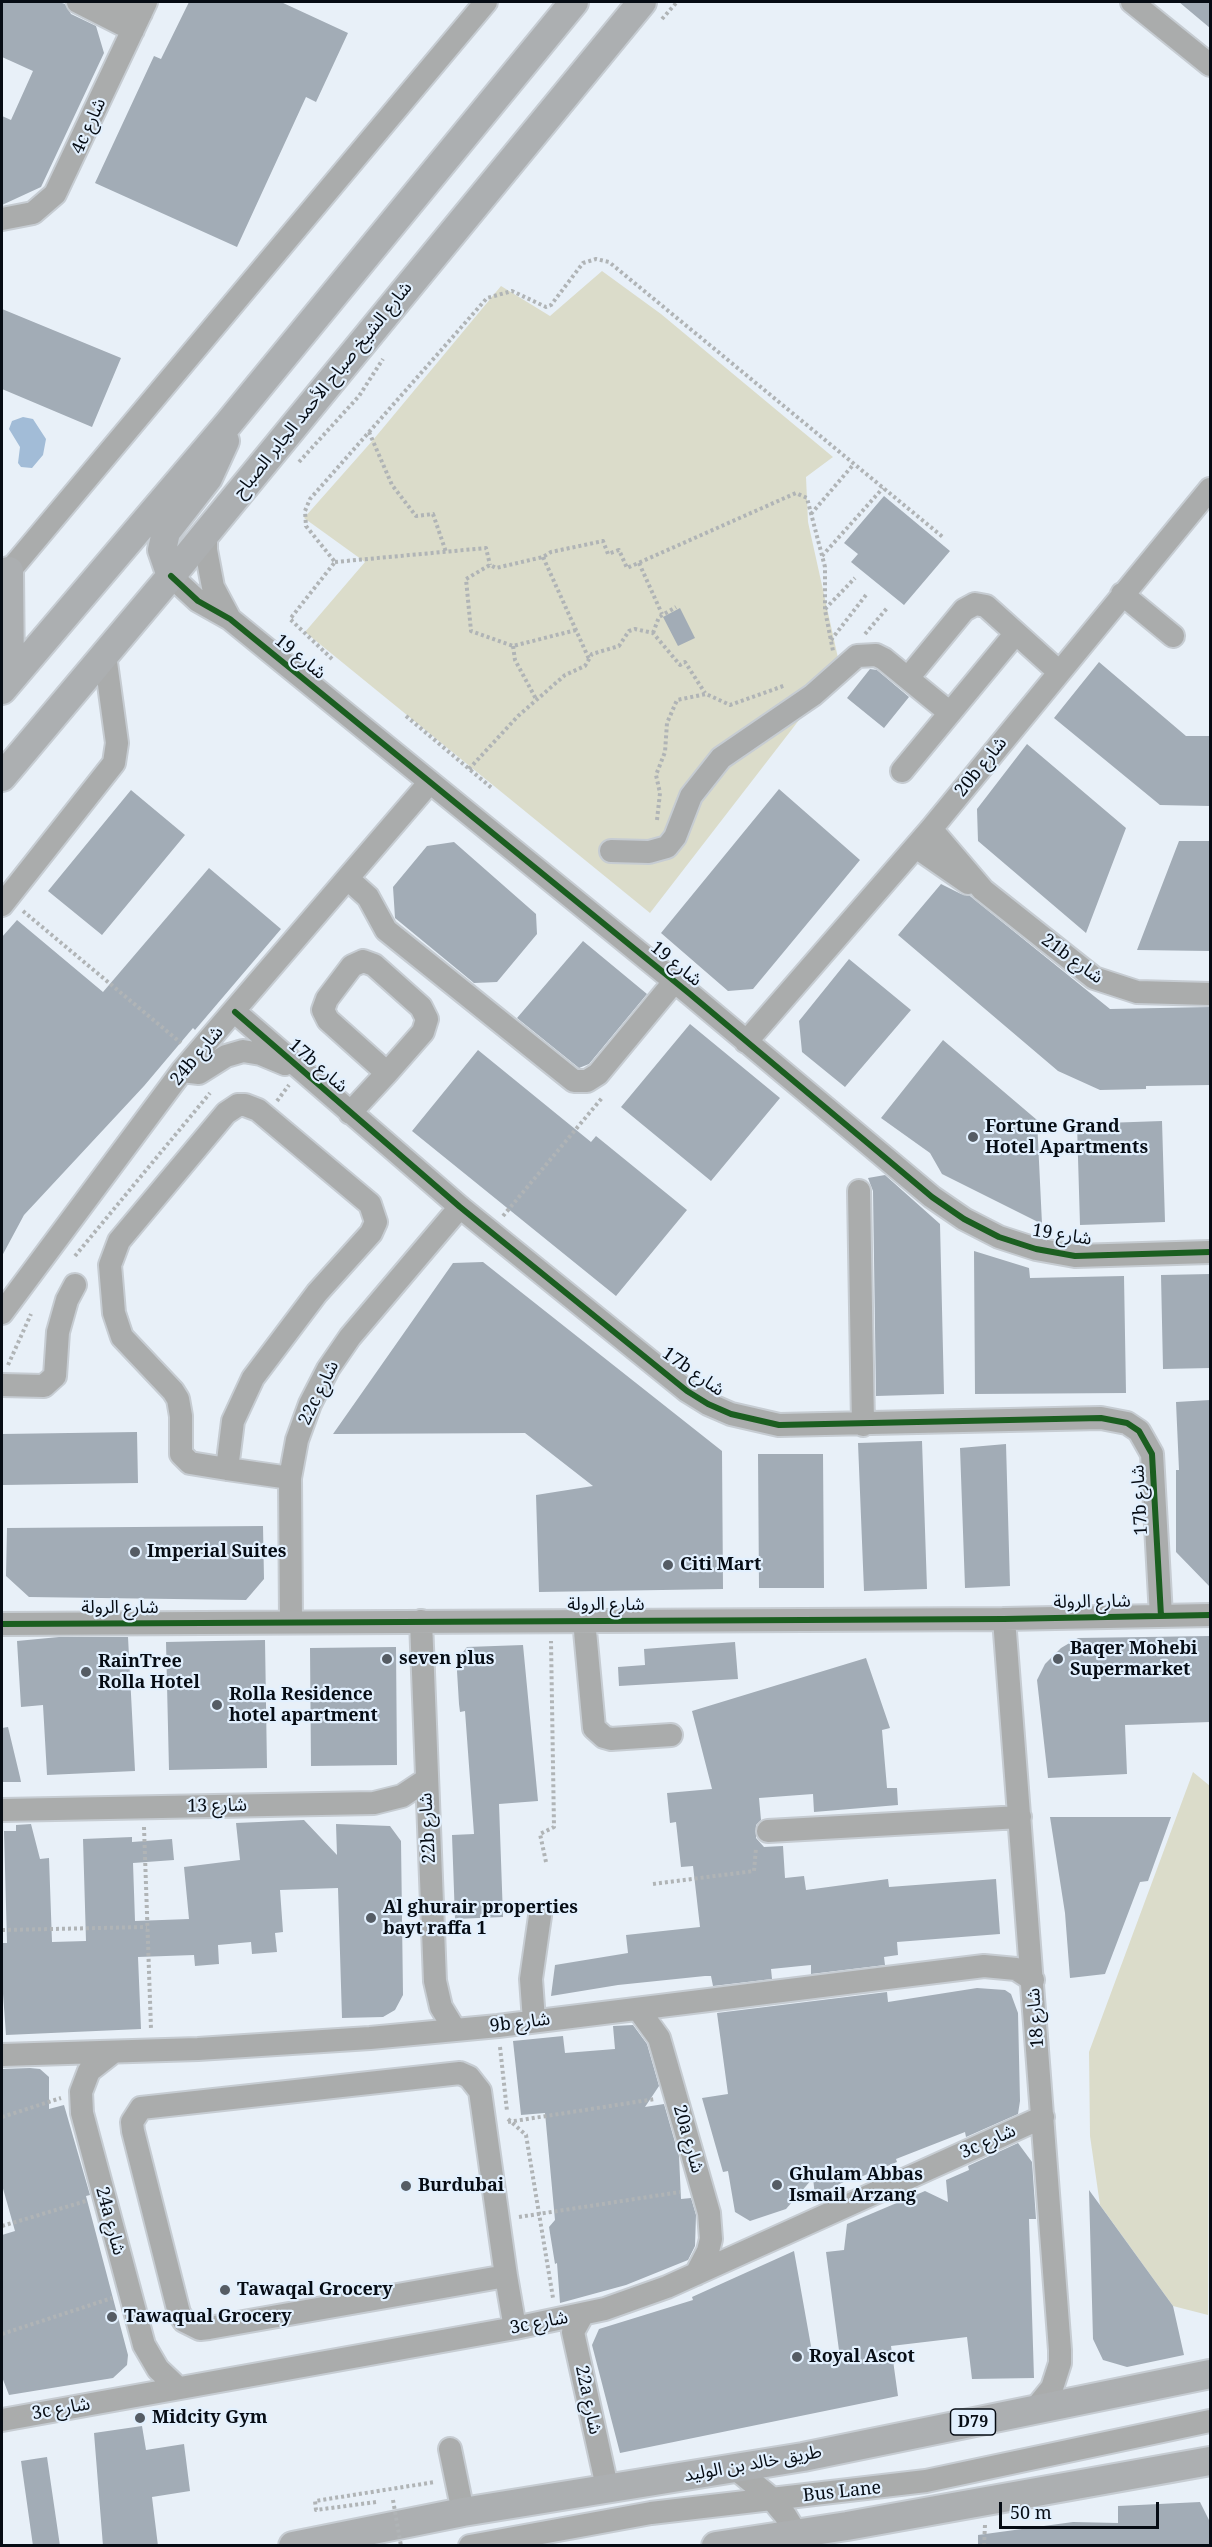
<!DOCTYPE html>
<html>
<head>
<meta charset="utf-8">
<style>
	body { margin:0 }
	#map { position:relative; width:1212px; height:2547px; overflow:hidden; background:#e8f0f8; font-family:"Noto Serif",serif }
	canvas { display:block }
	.frame { position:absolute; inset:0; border:3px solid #060c14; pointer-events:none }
	.scale { position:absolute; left:999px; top:2502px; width:160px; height:27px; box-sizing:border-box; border:3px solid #060c14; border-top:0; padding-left:8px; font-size:18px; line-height:21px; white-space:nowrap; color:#060c14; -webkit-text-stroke:4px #e2f0fe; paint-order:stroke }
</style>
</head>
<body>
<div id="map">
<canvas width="1212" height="2547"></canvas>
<div class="frame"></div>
<div class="scale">50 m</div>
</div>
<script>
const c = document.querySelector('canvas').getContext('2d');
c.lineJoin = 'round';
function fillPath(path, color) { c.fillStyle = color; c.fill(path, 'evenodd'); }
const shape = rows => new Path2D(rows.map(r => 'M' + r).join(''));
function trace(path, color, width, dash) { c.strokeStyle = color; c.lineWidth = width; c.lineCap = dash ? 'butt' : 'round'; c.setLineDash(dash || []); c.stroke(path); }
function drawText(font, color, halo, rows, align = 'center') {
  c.font = font + ' "Noto Serif","Noto Sans Arabic",serif'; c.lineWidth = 4.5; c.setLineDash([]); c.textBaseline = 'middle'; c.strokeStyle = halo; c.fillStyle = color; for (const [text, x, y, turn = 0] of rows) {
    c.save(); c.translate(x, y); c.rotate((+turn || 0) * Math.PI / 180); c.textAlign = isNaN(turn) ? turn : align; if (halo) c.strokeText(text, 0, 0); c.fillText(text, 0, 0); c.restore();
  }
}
fillPath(shape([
	[602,271,661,314,833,457,806,477,808,522,840,667,650,913,305,632,365,562,304,518,373,440,501,286,550,316],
	[1193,1772,1210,1786,1208,2315,1173,2306,1100,2205,1090,2136,1089,2052]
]), '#dbdcca');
fillPath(shape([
	[23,417,33,419,46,439,43,455,32,468,21,467,18,463,20,447,9,429,12,421]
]), '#a2bcd7');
fillPath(shape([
	[2,2,59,2,65,4,71,14,96,26,104,53,41,187,2,205,2,116,11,120,33,71,2,57],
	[189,2,281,2,348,33,316,102,306,97,237,247,95,183,154,56,161,59],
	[1179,2,1210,2,1210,28],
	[2,309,121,358,92,427,2,389],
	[884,496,950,551,904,605,851,562,858,554,844,543],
	[680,608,695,638,678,646,663,617],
	[1099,662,1186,736,1210,736,1210,806,1160,805,1054,718],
	[870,669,877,670,909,697,884,728,847,698],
	[1027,744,1126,828,1086,933,978,841,977,809],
	[779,789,860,860,753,989,728,991,661,933],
	[131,790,185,835,102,935,48,891],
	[1179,841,1210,841,1210,951,1137,950],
	[454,842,536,914,537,934,497,982,474,983,395,918,393,887,427,846],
	[209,868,281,929,195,1030,193,1028,144,1086,24,1215,2,1256,2,937,17,920,103,992],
	[941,884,961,894,970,896,1110,1009,1210,1007,1210,1085,1146,1086,1146,1089,1100,1090,1058,1071,898,935],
	[583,941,647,994,589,1064,579,1068,517,1018],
	[849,959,911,1010,845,1087,802,1052,799,1021],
	[690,1024,780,1098,711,1181,621,1107],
	[943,1040,1037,1120,1042,1224,942,1174,930,1153,881,1118],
	[478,1050,591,1142,596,1136,687,1210,616,1296,412,1131],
	[1162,1121,1165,1222,1080,1225,1077,1124],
	[885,1175,940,1224,944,1394,876,1396,873,1191,868,1178],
	[974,1251,1029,1268,1030,1278,1124,1276,1126,1393,975,1394],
	[483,1262,722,1451,723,1589,539,1592,536,1495,593,1486,525,1433,333,1434,453,1263],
	[1210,1274,1210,1368,1163,1369,1161,1275],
	[1210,1400,1210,1587,1176,1552,1176,1470,1179,1470,1176,1402],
	[137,1432,138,1483,3,1485,2,1434],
	[922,1441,927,1589,864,1591,858,1443],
	[1006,1444,1010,1586,965,1588,960,1448],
	[758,1454,823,1454,824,1588,759,1588],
	[263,1526,264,1579,246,1600,29,1597,6,1576,7,1528],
	[1210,1636,1210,1722,1125,1725,1127,1774,1048,1778,1037,1680,1045,1664,1061,1648,1078,1638],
	[59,1637,128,1637,135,1771,47,1775,43,1705,21,1707,17,1641],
	[265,1640,267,1768,169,1770,166,1642],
	[735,1642,738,1679,619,1686,618,1667,645,1665,644,1649],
	[523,1645,538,1801,499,1804,503,1917,455,1919,452,1835,474,1834,465,1711,460,1712,459,1704,457,1671,459,1657,467,1647],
	[396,1647,397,1765,311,1766,310,1648],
	[866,1658,890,1728,882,1730,887,1788,897,1788,898,1805,814,1812,813,1794,759,1798,761,1820,756,1825,756,1838,764,1847,783,1846,785,1878,804,1876,806,1890,888,1879,889,1887,996,1879,1000,1934,897,1942,898,1955,884,1957,885,1965,811,1974,811,1965,771,1969,772,1979,713,1986,711,1976,705,1976,618,1985,551,1996,555,1965,628,1953,626,1935,700,1927,693,1866,681,1867,676,1822,670,1823,667,1793,712,1789,692,1711],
	[8,1727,20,1777,21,1782,2,1782,2,1728],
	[1050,1817,1171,1817,1148,1881,1140,1882,1105,1974,1070,1978,1065,1913],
	[304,1820,337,1855,336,1824,390,1826,401,1841,403,1995,395,2010,383,2017,342,2018,338,1888,280,1890,283,1932,275,1933,277,1952,252,1954,251,1942,218,1945,219,1964,195,1966,194,1955,138,1957,141,2029,6,2035,2,1980,2,1943,7,1943,4,1831,16,1831,16,1825,31,1824,40,1859,49,1858,52,1942,86,1941,83,1839,132,1837,132,1842,172,1839,174,1860,133,1863,135,1921,189,1919,184,1867,240,1860,236,1823],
	[977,1988,1005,1990,1011,1994,1018,2013,1020,2101,1018,2114,966,2137,965,2132,896,2159,897,2162,858,2178,858,2175,815,2196,813,2178,786,2209,750,2221,735,2212,728,2171,723,2172,702,2098,728,2094,717,2013,887,1992,888,2002],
	[633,2025,647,2044,659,2086,645,2107,664,2104,679,2156,681,2199,691,2198,696,2215,695,2246,688,2260,626,2285,560,2303,557,2263,555,2264,549,2227,555,2220,545,2113,521,2115,513,2041,563,2036,565,2053,615,2049,613,2026],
	[30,2068,40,2069,49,2077,49,2109,64,2105,90,2195,86,2196,128,2355,127,2365,113,2378,9,2395,2,2377,2,2235,15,2231,2,2185,2,2069],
	[1018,2143,1032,2162,1036,2219,1029,2219,1034,2378,972,2379,967,2337,891,2346,898,2396,620,2453,592,2345,599,2329,693,2300,692,2297,794,2251,814,2363,840,2358,826,2252,844,2250,847,2224,925,2191,948,2202,946,2180,969,2170,968,2166],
	[1089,2190,1173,2306,1184,2355,1127,2367,1103,2360,1093,2339],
	[142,2426,146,2450,184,2444,190,2491,152,2497,158,2546,103,2546,94,2433],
	[47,2457,60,2546,33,2546,21,2461],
	[1200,2502,1210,2522,1210,2546,978,2546,978,2535,1073,2522,1118,2523,1118,2506]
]), '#a2acb6');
const minor = shape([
	[78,2,133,30],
	[114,2,141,13],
	[1132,2,1210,65],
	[2,219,33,213,55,194,146,2],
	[206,532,206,550,213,587,230,619],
	[171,576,198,601,230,619,690,994,932,1197,964,1219,999,1237,1036,1249,1075,1256,1210,1252],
	[2,580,486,2],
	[1122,594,1173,636],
	[908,678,964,610,975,604,986,606,1058,671],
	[902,771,1016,633],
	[931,829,983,890,1094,978,1137,992,1210,994],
	[916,847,968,883],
	[611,851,649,852,667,847,675,837,691,796,721,758,813,695,857,656,876,655,884,659,950,713],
	[348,879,368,897,386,930,574,1081,587,1081,598,1074,674,982],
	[2,905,114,763,117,743,105,655],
	[363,961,374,965,421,1007,427,1019,423,1032,387,1073,328,1020,323,1010,327,999,352,966,363,961],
	[235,1012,460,1207,687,1391,708,1404,731,1414,779,1425,1101,1418,1127,1423,1139,1431,1152,1454,1161,1616],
	[746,1042,931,829,1210,489],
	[182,1071,199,1073,226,1056,243,1051,261,1054,285,1064],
	[238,1105,245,1105,258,1110,370,1204,376,1222,371,1233,317,1293,253,1378,233,1421,227,1469,190,1463,181,1454,181,1416,178,1399,173,1391,122,1337,114,1313,110,1265,119,1241,226,1113,238,1105],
	[350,1113,387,1073],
	[859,1191,863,1425],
	[2,1313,182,1071,430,782],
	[2,1385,44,1386,55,1376,58,1332,67,1300,75,1285],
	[227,1469,290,1478],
	[1004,1619,1060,2350,1060,2363,1052,2388,1035,2409],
	[584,1620,594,1728,604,1737,611,1739,671,1735],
	[421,1621,435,1981,441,2007,455,2030],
	[291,1622,290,1478,297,1440,310,1404,328,1369,350,1337,460,1207],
	[2,1624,1004,1619,1210,1615],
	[2,1810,374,1803,402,1796,426,1780],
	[768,1831,1020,1817],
	[638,2009,659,2038,709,2213,711,2239,708,2251,696,2274],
	[534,2021,531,1979,540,1916],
	[112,2053,89,2071,81,2092,82,2113,144,2345,158,2369,178,2388],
	[2,2055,198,2049,370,2038,498,2026,984,1966,1016,1969,1033,1980],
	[460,2073,469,2077,480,2091,506,2276,209,2328,200,2329,184,2321,179,2313,133,2131,132,2122,141,2108,460,2073],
	[506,2276,515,2328],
	[583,2314,573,2332,607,2487],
	[2,2420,515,2328,605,2309,667,2287,1043,2117],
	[450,2449,463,2512],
	[736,2469,770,2497,785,2515,804,2546],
	[470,2546,651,2513,926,2481,1210,2421]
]);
const major = shape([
	[9,571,10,680],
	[171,576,162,550,166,532,208,478,225,441],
	[2,690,228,424,574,2],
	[2,777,171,576,642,2],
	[293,2546,463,2512,803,2457,1210,2374],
	[716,2546,847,2526,1210,2461]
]);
trace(minor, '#c6ccd2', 26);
trace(major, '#c6ccd2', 32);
trace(shape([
	[662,19,677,2],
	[369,432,392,485,416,516,433,514,446,552],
	[299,462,359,396,383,359],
	[811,514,853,465],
	[822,556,883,488],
	[543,557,589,659],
	[335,562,486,548,490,565],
	[639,563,662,614],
	[825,609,855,578],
	[576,630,513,646,471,631,466,579,490,565,496,568,543,557,551,552,603,541,608,554,619,550,627,568,796,493,807,498,825,567,825,610,833,651],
	[653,633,659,617,676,607],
	[865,634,888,607],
	[831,640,866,595],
	[513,646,515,660,536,699],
	[332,659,290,619,335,562,306,526,305,511,310,499,487,298,512,291,546,307,551,305,583,263,596,259,609,262,944,538],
	[406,716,493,789],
	[469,769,518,716,565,675,585,666,592,654,619,646,629,631,635,629,653,633,680,665,685,662,705,693],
	[657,820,660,793,656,775,665,752,667,723,677,700,706,694,730,705,786,685],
	[23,911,181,1043],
	[277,1101,289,1085],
	[503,1216,602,1098],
	[75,1256,210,1093],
	[8,1365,31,1314],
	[144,1827,151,2029],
	[546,1862,540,1834,554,1827,551,1641],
	[653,1884,754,1871,756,1848],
	[2,1930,147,1927],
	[500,2047,507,2111],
	[2,2117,61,2098],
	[508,2119,526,2135,553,2298],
	[508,2122,655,2099],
	[519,2217,680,2192],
	[2,2226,86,2201],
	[2,2334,112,2298],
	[376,2502,316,2510,315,2501,435,2482],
	[984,2546,985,2525]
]), '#b0b4b6', 4, [3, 3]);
trace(minor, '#aaacac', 22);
trace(major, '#acafb1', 28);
trace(shape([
	[393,2500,401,2546]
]), '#b0b4b6', 4, [3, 3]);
trace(shape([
	[171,576,198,601,230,619,690,994,932,1197,964,1219,999,1237,1036,1249,1075,1256,1210,1252],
	[235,1012,460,1207,687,1391,708,1404,731,1414,779,1425,1101,1418,1127,1423,1139,1431,1152,1454,1161,1616],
	[2,1624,1004,1619,1210,1615]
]), '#1b5e20', 6);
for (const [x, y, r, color] of [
	[973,1137,6,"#555c64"],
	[135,1552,6,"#555c64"],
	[668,1565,6,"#555c64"],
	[387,1659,6,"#555c64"],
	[1058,1659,6,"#555c64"],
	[86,1672,6,"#555c64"],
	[217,1705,6,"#555c64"],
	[371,1918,6,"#555c64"],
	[777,2185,6,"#555c64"],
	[406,2186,6,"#555c64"],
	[225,2290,6,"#555c64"],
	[112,2317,6,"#555c64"],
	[797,2357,6,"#555c64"],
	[140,2418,6,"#555c64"]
]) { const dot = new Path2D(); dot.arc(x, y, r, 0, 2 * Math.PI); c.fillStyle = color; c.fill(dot); trace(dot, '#e2f0fe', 2); }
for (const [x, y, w] of [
	[973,2422,45]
]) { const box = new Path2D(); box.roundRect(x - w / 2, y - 13, w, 26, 4.5); c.fillStyle = '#e2f0fe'; c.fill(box); trace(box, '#060c14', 1.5); }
drawText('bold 16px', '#060c14', null, [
	["D79",973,2422]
]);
drawText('18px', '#060c14', '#e2f0fe', [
	["4c شارع",89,126,-66],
	["شارع الشيخ صباح الأحمد الجابر الصباح",323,390,-51],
	["شارع 19",300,657,39],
	["20b شارع",981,767,-51],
	["21b شارع",1072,959,36],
	["شارع 19",676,964,39],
	["24b شارع",197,1056,-50],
	["17b شارع",318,1066,41],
	["شارع 19",1062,1235,9],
	["17b شارع",693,1372,35],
	["22c شارع",319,1393,-64],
	["17b شارع",1140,1500,-93],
	["شارع الرولة",1092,1602,-1],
	["شارع الرولة",606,1605],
	["شارع الرولة",120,1608],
	["شارع 13",217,1806,-1],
	["22b شارع",428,1828,-93],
	["شارع 18",1036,2018,-94],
	["9b شارع",520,2023,-7],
	["20a شارع",688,2139,74],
	["3c شارع",988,2142,-24],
	["24a شارع",110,2221,75],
	["3c شارع",539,2323,-11],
	["22a شارع",588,2400,78],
	["3c شارع",61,2409,-10],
	["طريق خالد بن الوليد",753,2464,-10],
	["Bus Lane",842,2492,-6]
]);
drawText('bold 18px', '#060c14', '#e2f0fe', [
	["Fortune Grand",985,1127],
	["Hotel Apartments",985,1148],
	["Imperial Suites",147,1552],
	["Citi Mart",680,1565],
	["Baqer Mohebi",1070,1649],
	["Supermarket",1070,1670],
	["seven plus",399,1659],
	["RainTree",98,1662],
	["Rolla Hotel",98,1683],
	["Rolla Residence",229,1695],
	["hotel apartment",229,1716],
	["Al ghurair properties",383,1908],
	["bayt raffa 1",383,1929],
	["Ghulam Abbas",789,2175],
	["Ismail Arzang",789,2196],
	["Burdubai",418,2186],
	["Tawaqal Grocery",237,2290],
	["Tawaqual Grocery",124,2317],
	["Royal Ascot",809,2357],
	["Midcity Gym",152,2418]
], 'left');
</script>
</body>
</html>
